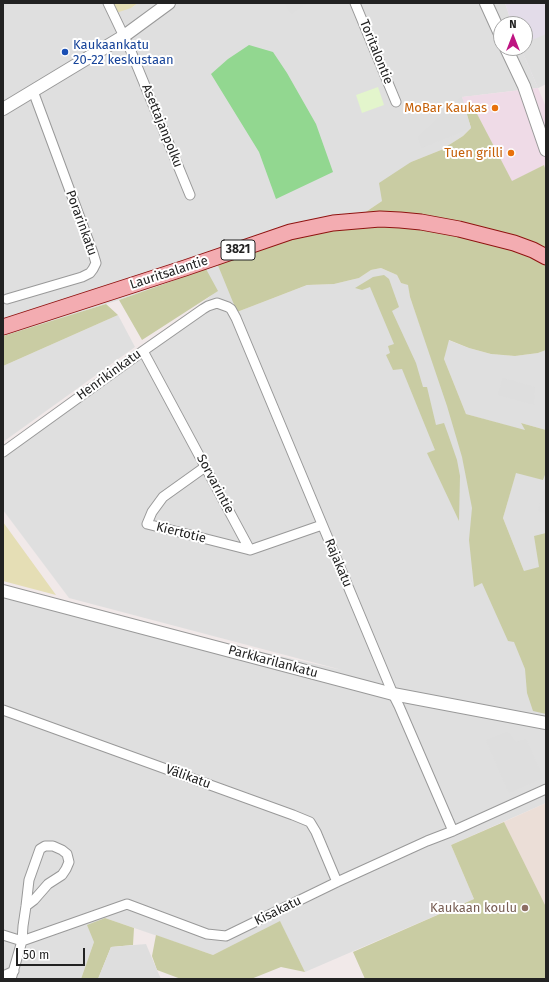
<!DOCTYPE html>
<html>
<head>
<meta charset="utf-8">
<style>
	body { margin:0 }
	#map { position:relative; width:549px; height:982px; overflow:hidden; background:#f1e9e9; font-family:"Fira Sans",sans-serif }
	canvas { display:block }
	.frame { position:absolute; inset:0; border:4px solid #222; pointer-events:none }
	.north { position:absolute; left:493px; top:16px; width:40px; height:40px; box-sizing:border-box; background:#fff; border:1px solid #a7a7a7; border-radius:50%; rotate:0deg; font-size:11px; font-weight:700; line-height:16px; text-align:center; color:#222 }
	.north::after { content:''; display:block; margin:auto; width:14px; height:18px; background:#be1582; clip-path:polygon(50% 0,100% 100%,50% 72%,0 100%) }
	.scale { position:absolute; left:16px; top:948px; width:69px; height:18px; box-sizing:border-box; border:2px solid #222; border-top:0; padding-left:5px; font-size:12px; line-height:14px; white-space:nowrap; color:#222; -webkit-text-stroke:3px #fff; paint-order:stroke }
</style>
</head>
<body>
<div id="map">
<canvas width="549" height="982"></canvas>
<div class="frame"></div>
<div class="north">N</div>
<div class="scale">50 m</div>
</div>
<script>
const c = document.querySelector('canvas').getContext('2d');
c.lineJoin = 'round';
function fillPath(path, color) { c.fillStyle = color; c.fill(path, 'evenodd'); }
const shape = rows => new Path2D(rows.map(r => 'M' + r).join(''));
function trace(path, color, width, dash) { c.strokeStyle = color; c.lineWidth = width; c.lineCap = dash ? 'butt' : 'round'; c.setLineDash(dash || []); c.stroke(path); }
function drawText(font, color, halo, rows, align = 'center') {
  c.font = font + ' "Fira Sans",sans-serif'; c.lineWidth = 4; c.setLineDash([]); c.textBaseline = 'middle'; c.strokeStyle = halo; c.fillStyle = color; for (const [text, x, y, turn = 0] of rows) {
    c.save(); c.translate(x, y); c.rotate((+turn || 0) * Math.PI / 180); c.textAlign = isNaN(turn) ? turn : align; if (halo) c.strokeText(text, 0, 0); c.fillText(text, 0, 0); c.restore();
  }
}
fillPath(shape([
	[3,3,112,3,131,8,138,3,505,3,512,24,501,24,501,48,521,48,538,88,462,97,471,128,463,136,441,150,411,162,382,201,342,228,237,312,307,285,334,284,359,278,371,270,381,268,397,275,401,283,409,285,410,297,546,680,546,803,451,845,474,899,305,972,280,922,213,955,105,918,94,942,81,979,3,979,3,594,342,670,69,598,3,510,3,458,217,291,205,269,119,300,3,336],
	[118,315,135,347,3,442,3,366],
	[448,340,469,348,491,354,515,356,538,353,546,350,546,430,521,423,526,431,466,414,444,359],
	[546,455,546,577,524,571,503,518,518,464]
]), '#dfdfdf');
fillPath(shape([
	[538,88,546,107,546,171,544,165,512,182,474,108,465,109,462,97]
]), '#efdbe7');
fillPath(shape([
	[505,3,546,3,546,84,538,88,521,48,525,48,525,24,512,24]
]), '#e3dce9');
fillPath(shape([
	[546,803,546,979,470,837]
]), '#ebded7');
fillPath(shape([
	[112,3,138,3,131,8,116,13],
	[3,522,56,595,3,581]
]), '#e5deb5');
fillPath(shape([
	[474,108,512,181,544,165,546,171,546,350,538,353,515,356,491,354,469,348,449,340,444,359,466,414,525,430,521,423,546,430,546,472,543,480,516,473,503,518,524,571,539,567,534,536,546,533,546,714,533,711,527,693,525,669,514,642,508,641,482,583,474,587,469,540,472,508,462,457,447,406,410,297,408,285,401,283,397,275,381,268,371,270,359,278,334,284,307,285,237,312,217,263,306,234,342,228,382,201,379,183,411,162,441,150,463,136,471,128,465,109],
	[206,269,218,291,142,340,119,300],
	[384,275,389,279,399,307,392,311,416,363,423,387,427,387,436,425,444,423,448,434,457,460,460,476,459,521,427,453,435,450,402,369,393,370,386,355,390,353,388,346,394,344,370,287,362,290,355,288,373,277],
	[106,304,118,315,3,366,3,336],
	[504,822,546,907,546,979,365,979,353,952,474,899,451,845],
	[105,918,134,928,133,945,111,947,98,979,81,979,94,942,87,925],
	[280,921,305,972,281,967,251,979,181,979,157,970,152,956,156,935,213,955]
]), '#c9cca3');
fillPath(shape([
	[378,87,384,105,362,113,356,95]
]), '#e3f5cc');
fillPath(shape([
	[249,45,273,52,287,73,316,124,333,172,276,199,259,152,211,74,228,59]
]), '#92d790');
fillPath(shape([
	[285,3,307,3,291,14],
	[546,34,546,84,538,88,521,48,525,48,525,43],
	[462,97,471,128,422,148,418,137],
	[503,378,535,387,534,405,498,395],
	[544,489,546,490,546,514,538,511],
	[506,732,509,733,515,742,526,739,543,778,509,793,486,740],
	[146,944,157,970,161,979,98,979,111,947]
]), '#dedede');
const minor = shape([
	[108,3,130,49,190,195],
	[355,3,396,102],
	[7,299,82,277,90,273,93,269,96,263,93,253,33,91],
	[143,351,250,550,322,525],
	[3,452,143,351,203,309,208,306,217,303,228,307,231,309,236,318,393,694,399,706,453,831],
	[205,467,163,497,152,512,147,524,250,550],
	[3,710,293,815,310,822,316,832,337,882],
	[3,935,22,941,127,904,207,934,226,936,337,882,427,841,453,831,546,789],
	[3,976,14,971],
	[11,979,22,941,23,926,26,906,29,880,40,849,45,846,53,846,62,850,67,854,69,862,66,869,62,875,48,884,34,900,26,906]
]);
const tertiary = shape([
	[486,3,501,36],
	[506,48,524,86,546,150],
	[3,109,124,36,169,3],
	[3,591,393,694,546,723]
]);
const primary = shape([
	[3,327,185,268,290,232,333,223,380,219,400,220,421,222,459,229,514,243,533,250,546,257]
]);
trace(minor, '#999', 11);
trace(tertiary, '#999', 14);
trace(primary, '#8f1310', 17);
trace(minor, '#fff', 9);
trace(tertiary, '#fff', 12);
trace(primary, '#f3acb1', 15);
for (const [x, y, r, color] of [
	[65,52,4,"#1a4fb4"],
	[495,108,4,"#e8710a"],
	[511,153,4,"#e8710a"],
	[525,908,4,"#8d6e63"]
]) { const dot = new Path2D(); dot.arc(x, y, r, 0, 2 * Math.PI); c.fillStyle = color; c.fill(dot); trace(dot, '#fff', 1.5); }
for (const [x, y, w] of [
	[238,250,34]
]) { const box = new Path2D(); box.roundRect(x - w / 2, y - 10, w, 20, 3); c.fillStyle = '#fff'; c.fill(box); trace(box, '#222', 1); }
drawText('bold 12px', '#222', null, [
	["3821",238,250]
]);
drawText('13px', '#164399', '#fff', [
	["Kaukaankatu",73,45],
	["20-22 keskustaan",73,60]
], 'left');
drawText('13px', '#222', '#fff', [
	["Toritalontie",376,52,68],
	["Asettajanpolku",162,126,68],
	["Porarinkatu",81,223,70],
	["Lauritsalantie",169,273,-18],
	["Henrikinkatu",109,375,-36],
	["Sorvarintie",215,484,62],
	["Kiertotie",181,533,14],
	["Rajakatu",338,563,67],
	["Parkkarilankatu",273,662,15],
	["Välikatu",188,777,20],
	["Kisakatu",278,911,-26]
]);
drawText('13px', '#c56008', '#fff', [
	["MoBar Kaukas",487,108],
	["Tuen grilli",503,153]
], 'right');
drawText('13px', '#785e54', '#fff', [
	["Kaukaan koulu",517,908]
], 'right');
</script>
</body>
</html>
